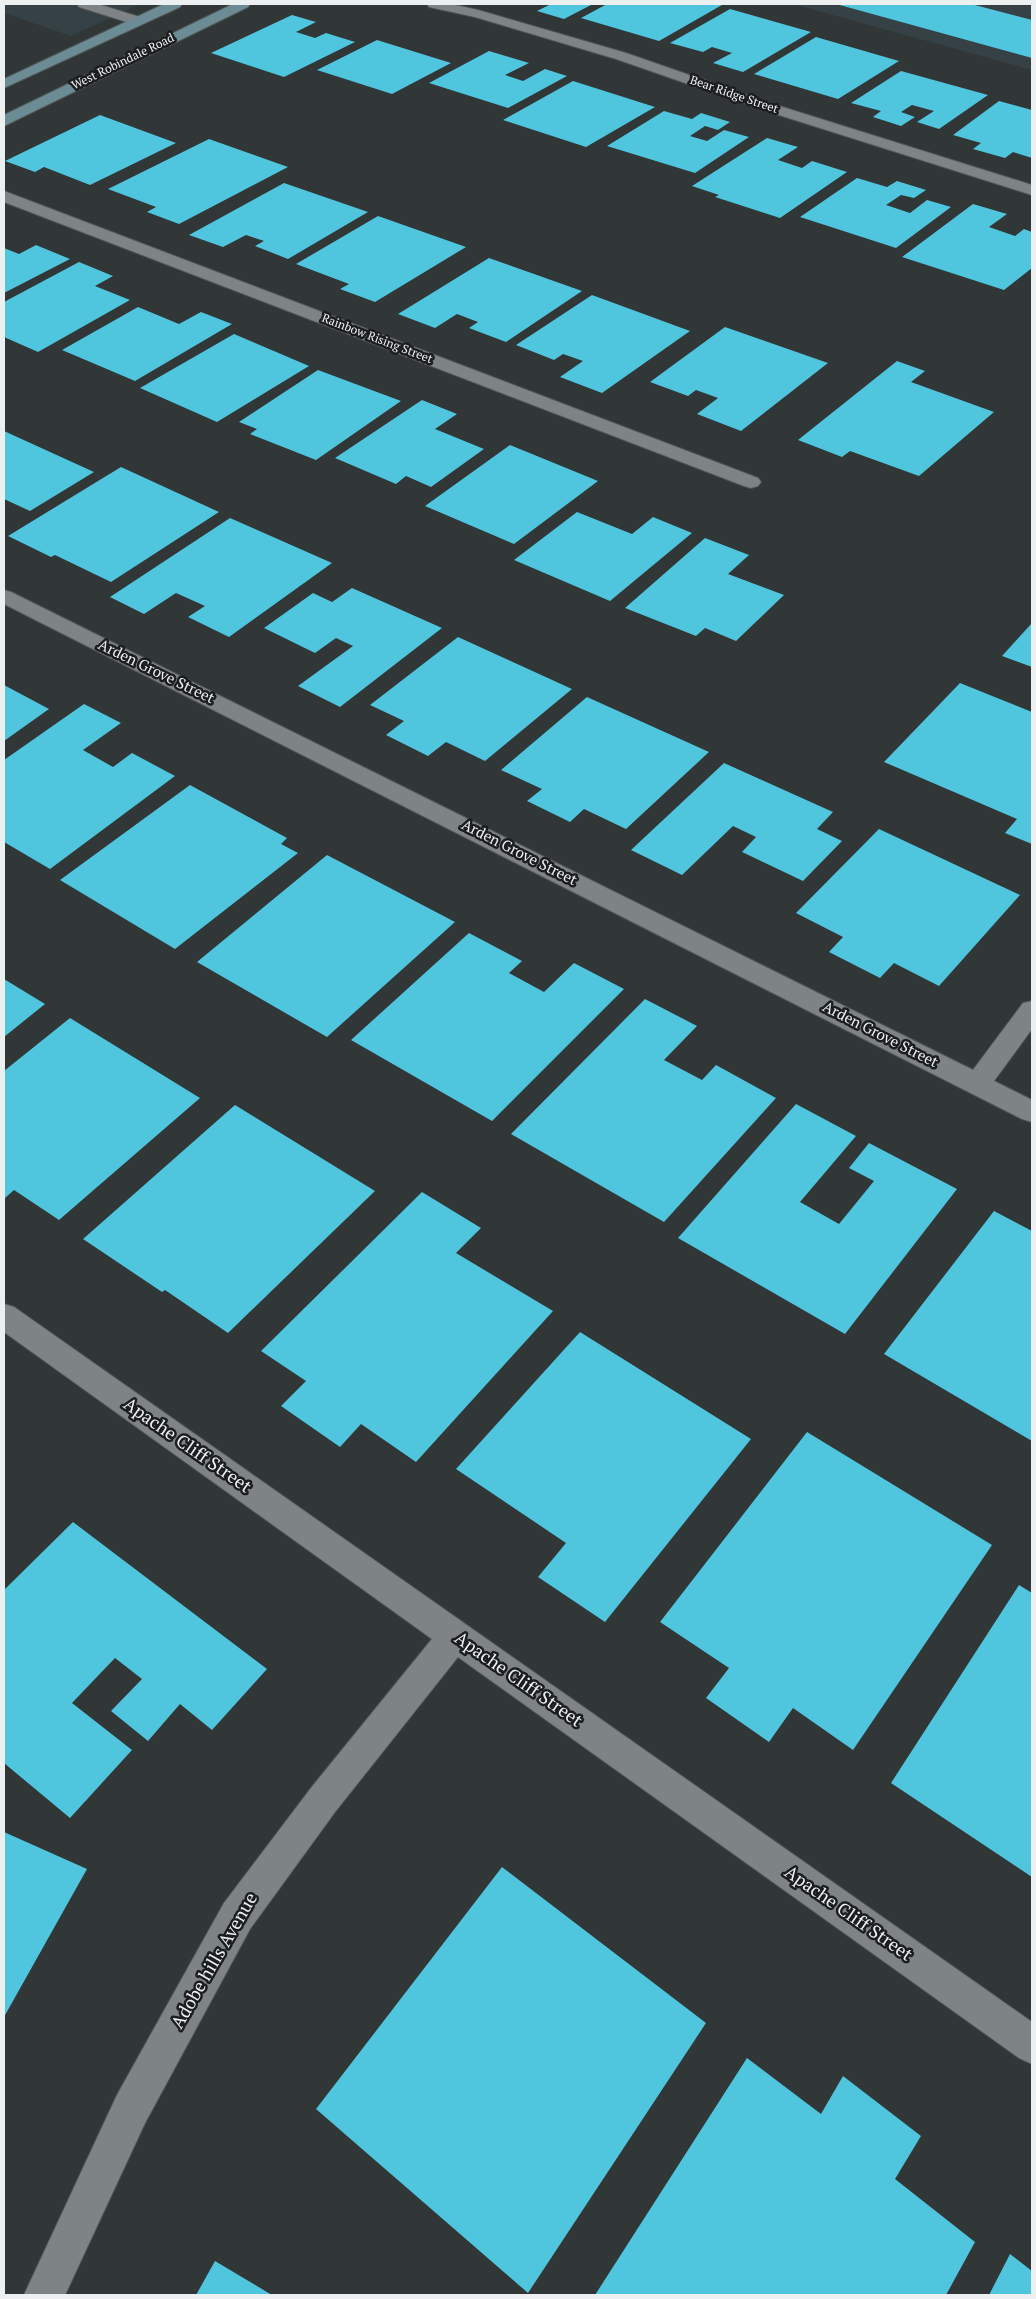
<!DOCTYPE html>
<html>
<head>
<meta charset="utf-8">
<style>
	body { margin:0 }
	#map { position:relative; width:1036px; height:2299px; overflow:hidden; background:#313637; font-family:"PT Serif",serif }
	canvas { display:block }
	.frame { position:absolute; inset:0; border:5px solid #edf0f1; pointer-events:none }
</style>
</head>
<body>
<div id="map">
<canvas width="1036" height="2299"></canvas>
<div class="frame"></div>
</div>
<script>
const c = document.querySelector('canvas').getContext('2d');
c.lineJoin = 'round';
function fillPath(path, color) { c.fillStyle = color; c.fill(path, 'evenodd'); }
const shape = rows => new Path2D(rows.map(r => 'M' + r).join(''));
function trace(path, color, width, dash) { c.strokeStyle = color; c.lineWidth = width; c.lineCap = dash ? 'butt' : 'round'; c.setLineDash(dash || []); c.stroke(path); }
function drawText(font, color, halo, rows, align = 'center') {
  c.font = font + ' "PT Serif",serif'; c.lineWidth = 5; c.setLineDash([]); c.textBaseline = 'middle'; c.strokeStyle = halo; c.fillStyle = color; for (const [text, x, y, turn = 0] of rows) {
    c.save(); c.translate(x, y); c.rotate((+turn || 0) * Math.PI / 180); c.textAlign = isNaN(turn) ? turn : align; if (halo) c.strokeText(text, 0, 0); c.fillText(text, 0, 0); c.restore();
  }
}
fillPath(shape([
	[4,4,141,4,71,36,4,13],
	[793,4,1032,4,1032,70]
]), '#354144');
fillPath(shape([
	[551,4,593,4,564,19,537,11],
	[607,4,716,4,722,5,659,41,581,18],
	[836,4,971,4,1032,20,1032,58],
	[730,9,811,32,743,72,713,63,732,53,712,47,703,52,670,43],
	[292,15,316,22,296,32,315,38,326,33,355,42,284,77,211,53],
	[816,37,899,61,838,99,754,74],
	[377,40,451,63,392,94,317,70],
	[489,51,529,63,505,75,523,81,545,69,567,76,508,108,429,83],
	[901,71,988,95,939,129,917,122,934,111,912,105,901,112,915,117,901,126,873,117,881,111,851,103],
	[573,81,655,107,586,147,503,120],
	[999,101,1032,110,1032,158,1013,152,1005,158,973,149,981,143,953,135],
	[664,111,692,119,701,113,730,122,718,130,705,126,690,136,707,141,724,130,749,137,695,173,607,146],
	[100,115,176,143,90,185,44,167,35,172,5,161],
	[767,138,798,147,778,160,802,168,812,161,847,172,780,218,715,197,719,195,692,186],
	[209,139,288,167,179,224,147,212,156,207,108,189],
	[857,178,887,187,897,181,926,190,914,198,901,195,886,205,910,213,927,200,951,207,896,248,800,217],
	[284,183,368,212,288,259,255,246,264,241,246,235,223,247,189,235],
	[973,204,1007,214,989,227,1015,236,1024,229,1032,232,1032,268,1004,290,902,257],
	[378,216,466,247,375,302,340,289,349,284,296,264],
	[36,245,70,259,4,293,4,248,19,254],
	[489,258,582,291,506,342,469,328,478,322,457,314,435,328,398,314],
	[79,262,113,276,95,286,130,300,38,352,4,337,4,302],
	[592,295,690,331,602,393,560,377,583,361,563,354,554,360,516,345],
	[138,307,179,324,201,312,232,324,135,381,62,350],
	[725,327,828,363,741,431,697,414,718,398,696,390,688,396,650,382],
	[234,334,309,366,217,422,140,388],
	[897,361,925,371,911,382,994,412,919,476,850,451,842,457,798,440],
	[318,370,401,401,316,460,250,434,257,429,239,422],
	[422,400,457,414,435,429,484,449,431,487,406,476,396,484,335,458],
	[4,431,94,472,30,511,4,499],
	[510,445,598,481,514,544,425,506],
	[121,467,219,512,111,582,55,555,51,557,8,536],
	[577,512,632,534,653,517,692,533,610,601,514,560],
	[230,518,332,563,229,637,188,617,205,606,176,593,144,614,110,597],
	[705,538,749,555,728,574,784,595,736,641,705,628,696,636,625,608],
	[352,588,442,628,340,707,298,686,353,646,336,638,315,653,264,628,313,593,332,602],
	[1032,623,1032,667,1002,656],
	[458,637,572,689,485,761,446,742,428,756,386,735,404,721,370,705],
	[960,683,1032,712,1032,844,1005,833,1017,819,884,762],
	[4,685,49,709,4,741],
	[587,697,709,752,626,829,584,809,570,822,527,801,542,789,501,770],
	[84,704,121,723,83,750,113,767,132,753,175,776,50,869,4,842,4,760],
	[724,763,833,812,817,829,842,841,803,881,742,852,756,837,733,826,682,875,631,850],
	[190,785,287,838,281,844,298,853,175,949,60,880],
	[879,829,1020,895,939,986,894,963,880,978,829,952,843,937,796,913],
	[327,855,455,922,327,1037,197,962],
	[469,933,522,961,509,973,544,992,574,963,624,989,492,1121,351,1040],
	[4,979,45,1004,4,1037],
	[645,999,697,1026,664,1060,702,1080,716,1065,776,1098,664,1222,511,1134],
	[70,1018,200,1098,59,1220,14,1190,4,1199,4,1071],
	[796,1104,856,1136,800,1202,839,1224,874,1181,849,1168,869,1143,957,1189,845,1334,678,1238],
	[235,1105,375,1191,228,1333,165,1290,162,1292,83,1239],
	[422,1192,481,1228,456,1253,553,1311,416,1462,361,1424,340,1447,281,1406,306,1381,261,1351],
	[994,1211,1032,1231,1032,1441,884,1354],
	[580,1332,751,1439,605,1622,538,1577,566,1543,456,1469],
	[807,1432,992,1545,853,1750,793,1708,769,1742,706,1698,729,1668,660,1622],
	[73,1522,267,1669,212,1730,180,1704,148,1741,111,1711,142,1679,115,1658,72,1703,132,1750,70,1818,4,1763,4,1590],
	[1019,1585,1032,1593,1032,1877,891,1783],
	[4,1832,87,1869,4,2017],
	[502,1867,706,2023,528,2293,316,2109],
	[747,2058,821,2114,843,2076,921,2136,895,2179,975,2242,946,2295,595,2295],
	[1010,2254,1032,2271,1032,2295,989,2295],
	[215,2261,272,2295,196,2295]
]), '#4fc5de');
const lane = shape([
	[77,4,98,4,143,18,145,21,138,25,133,24,79,7,77,4]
]);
const street = shape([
	[427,4,451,4,478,10,626,53,773,104,1032,185,1032,195,763,110,616,59,475,17,429,7,427,4],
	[4,191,758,478,761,482,758,486,751,488,744,486,4,202,4,191],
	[4,590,11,592,973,1070,1023,1003,1032,1001,1032,1029,994,1081,1032,1100,1032,1122,1022,1119,4,604,4,590],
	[4,1304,14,1307,1032,2022,1032,2064,1019,2058,458,1657,335,1812,250,1929,145,2123,65,2295,24,2295,117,2095,224,1903,311,1788,432,1639,4,1332,4,1304]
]);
const secondary = shape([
	[164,4,182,4,180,7,4,88,4,79,164,4],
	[233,4,250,4,248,7,4,126,4,115,233,4]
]);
trace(lane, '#505556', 2);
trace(street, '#505556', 2);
trace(secondary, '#505556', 2);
fillPath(lane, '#7e8385');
fillPath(street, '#7e8385');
fillPath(secondary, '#6b8c94');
drawText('12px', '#edf0f1', '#1b1d1e', [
	["West Robindale Road",123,62,-26],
	["Bear Ridge Street",734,95,19],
	["Rainbow Rising Street",377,339,21]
]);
drawText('15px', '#edf0f1', '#1b1d1e', [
	["Arden Grove Street",156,672,26],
	["Arden Grove Street",519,853,27],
	["Arden Grove Street",880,1035,27]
]);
drawText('18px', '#edf0f1', '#1b1d1e', [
	["Apache Cliff Street",187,1446,35],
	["Apache Cliff Street",518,1680,35],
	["Apache Cliff Street",848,1914,35],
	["Adobe hills Avenue",215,1961,-60]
]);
</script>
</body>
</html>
